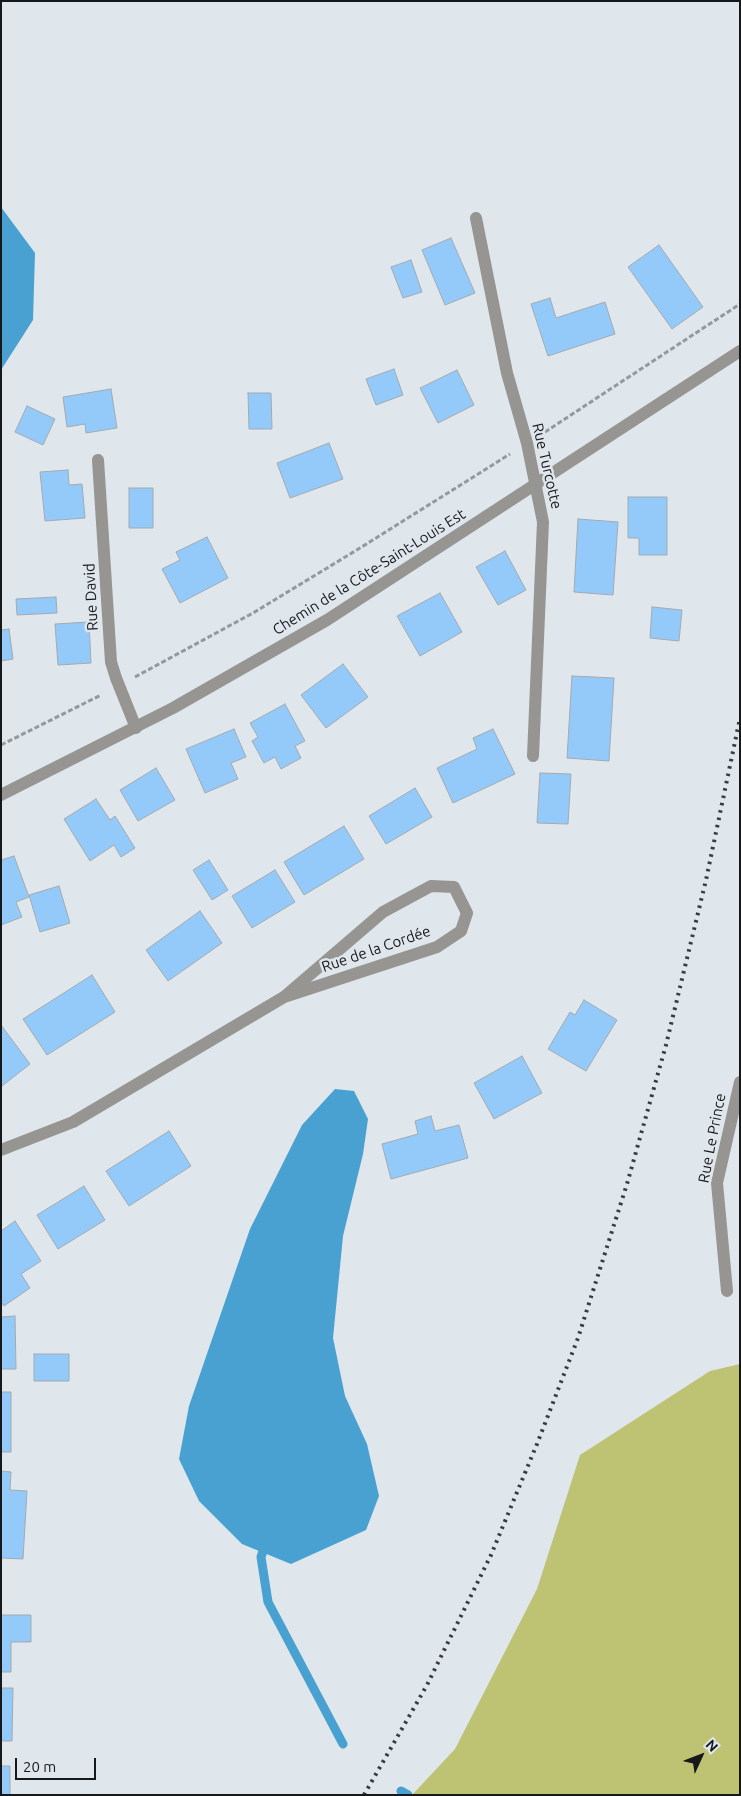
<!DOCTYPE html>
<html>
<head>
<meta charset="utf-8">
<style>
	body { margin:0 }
	#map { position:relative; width:741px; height:1796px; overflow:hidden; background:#dfe6ec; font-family:Ubuntu,sans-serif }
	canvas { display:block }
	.frame { position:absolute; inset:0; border:2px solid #16181a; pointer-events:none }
	.north { position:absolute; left:676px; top:1731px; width:50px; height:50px; -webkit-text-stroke:4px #dfe6ec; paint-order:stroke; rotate:47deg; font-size:14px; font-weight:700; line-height:20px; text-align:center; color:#16181a }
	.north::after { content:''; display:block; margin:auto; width:18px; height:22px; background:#16181a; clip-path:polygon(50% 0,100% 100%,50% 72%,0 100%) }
	.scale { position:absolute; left:15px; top:1758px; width:81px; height:22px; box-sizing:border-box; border:2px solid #16181a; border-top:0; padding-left:6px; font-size:15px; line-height:18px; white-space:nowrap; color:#16181a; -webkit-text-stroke:4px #dfe6ec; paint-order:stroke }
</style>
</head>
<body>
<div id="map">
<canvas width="741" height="1796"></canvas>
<div class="frame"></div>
<div class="north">N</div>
<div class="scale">20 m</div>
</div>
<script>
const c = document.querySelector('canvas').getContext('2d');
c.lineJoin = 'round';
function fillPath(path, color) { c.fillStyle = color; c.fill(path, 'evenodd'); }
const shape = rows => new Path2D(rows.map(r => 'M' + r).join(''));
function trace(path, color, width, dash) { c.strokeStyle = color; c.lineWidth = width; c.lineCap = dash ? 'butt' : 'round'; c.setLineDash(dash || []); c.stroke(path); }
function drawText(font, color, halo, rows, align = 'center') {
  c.font = font + ' Ubuntu,sans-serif'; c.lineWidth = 5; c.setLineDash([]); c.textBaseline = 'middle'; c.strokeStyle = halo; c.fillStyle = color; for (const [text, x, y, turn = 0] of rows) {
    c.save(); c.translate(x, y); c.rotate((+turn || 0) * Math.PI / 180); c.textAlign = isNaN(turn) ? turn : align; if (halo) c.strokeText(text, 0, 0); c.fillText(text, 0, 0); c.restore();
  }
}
fillPath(shape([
	[740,1364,740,1795,412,1795,455,1749,537,1589,580,1455,710,1371]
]), '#bec374');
fillPath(shape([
	[1,207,35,253,33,320,1,370],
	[335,1089,354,1091,368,1119,363,1154,343,1236,333,1338,345,1396,367,1444,379,1496,366,1530,291,1564,242,1544,199,1501,179,1459,189,1406,250,1229,302,1125]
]), '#48a1d0');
trace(shape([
	[266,1542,261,1557,268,1602,343,1744],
	[401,1791,408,1795]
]), '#48a1d0', 9);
const building = shape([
	[451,238,475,293,445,305,422,250,451,238],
	[659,245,703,307,672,329,628,267,659,245],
	[411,260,422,292,403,298,391,267,411,260],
	[550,298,556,318,605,302,615,334,548,356,531,304,550,298],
	[394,369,403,395,376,405,366,379,394,369],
	[457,370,474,405,438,423,420,388,457,370],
	[111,389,117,428,86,433,85,424,67,427,63,397,111,389],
	[248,393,271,393,272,429,249,429,248,393],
	[27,406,55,419,43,445,15,432,27,406],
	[329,443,343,479,290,498,277,463,329,443],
	[68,470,69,485,82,484,85,518,45,521,40,472,68,470],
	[129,488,153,488,153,528,129,528,129,488],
	[628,497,667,497,667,555,639,555,639,538,628,538,628,497],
	[578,519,618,522,613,595,574,592,578,519],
	[207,537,228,578,180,603,162,569,180,560,176,552,207,537],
	[505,551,526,590,498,605,476,567,505,551],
	[440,593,462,632,420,656,397,616,440,593],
	[56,597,57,613,17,615,16,599,56,597],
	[652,607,682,610,679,641,650,638,652,607],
	[89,622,91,663,58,665,55,624,89,622],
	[9,629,13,659,1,661,1,630,9,629],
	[343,664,368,697,326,728,301,695,343,664],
	[572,676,614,678,609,761,567,758,572,676],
	[285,704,305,741,295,746,301,758,281,769,275,757,264,763,252,741,258,737,250,723,285,704],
	[234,729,246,757,231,763,238,779,205,793,186,749,234,729],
	[493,729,515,774,453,803,437,768,477,749,473,738,493,729],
	[156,768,175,800,138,821,120,790,156,768],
	[540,773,571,774,568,824,537,823,540,773],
	[415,788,432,817,386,844,369,816,415,788],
	[96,799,110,820,115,816,135,848,121,857,114,845,90,861,64,819,96,799],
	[344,826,364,859,304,895,284,862,344,826],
	[14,856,29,897,16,902,22,917,1,925,1,860,14,856],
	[209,860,228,890,212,900,193,870,209,860],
	[275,870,295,902,252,928,232,896,275,870],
	[59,886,70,923,40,932,29,895,59,886],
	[200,911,222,943,168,981,146,950,200,911],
	[92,975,115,1012,47,1055,23,1019,92,975],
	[584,1000,617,1020,586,1071,548,1049,570,1012,575,1015,584,1000],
	[1,1025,30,1064,2,1086,1,1085,1,1025],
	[522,1056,542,1093,494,1119,474,1083,522,1056],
	[431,1116,435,1131,459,1125,468,1158,391,1179,382,1144,418,1134,415,1121,431,1116],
	[169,1131,191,1166,129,1206,106,1171,169,1131],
	[84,1186,105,1220,58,1249,37,1215,84,1186],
	[15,1221,41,1261,21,1274,30,1288,4,1306,1,1302,1,1231,15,1221],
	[15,1316,16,1369,1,1369,1,1317,15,1316],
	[34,1354,69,1354,69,1381,34,1381,34,1354],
	[1,1392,11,1392,11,1452,1,1452,1,1392],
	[1,1471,11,1472,10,1490,27,1491,23,1559,1,1558,1,1471],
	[1,1615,31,1615,31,1642,11,1642,11,1672,1,1672,1,1615],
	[1,1688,13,1688,12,1741,1,1741,1,1688],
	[1,1766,10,1766,10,1795,1,1795,1,1766]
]);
fillPath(building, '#93caf9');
trace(building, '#a3aab0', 1);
trace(shape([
	[545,432,740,304],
	[135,677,253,613,360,548,510,454],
	[1,745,101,695]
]), '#93999d', 3, [5, 2.5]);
trace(shape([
	[476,218,507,373,527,443,543,522,533,756],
	[98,460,111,662,116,678,136,728],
	[1,1150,73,1122,284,997,383,912,431,886,454,887,467,913,461,931,437,947,284,997],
	[727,1291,717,1183,740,1082]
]), '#969592', 12);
trace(shape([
	[1,795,173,708,327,620,740,351]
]), '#969592', 12);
trace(shape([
	[364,1795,427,1685,491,1555,537,1444,578,1338,627,1184,666,1045,706,880,740,718]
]), '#393c3e', 4, [2.5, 5]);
drawText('15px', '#16181a', '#dfe6ec', [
	["Rue Turcotte",547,466,77],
	["Chemin de la Côte-Saint-Louis Est",369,572,-32],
	["Rue David",91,597,-93],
	["Rue de la Cordée",376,949,-19],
	["Rue Le Prince",712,1138,-79]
]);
</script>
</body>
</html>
